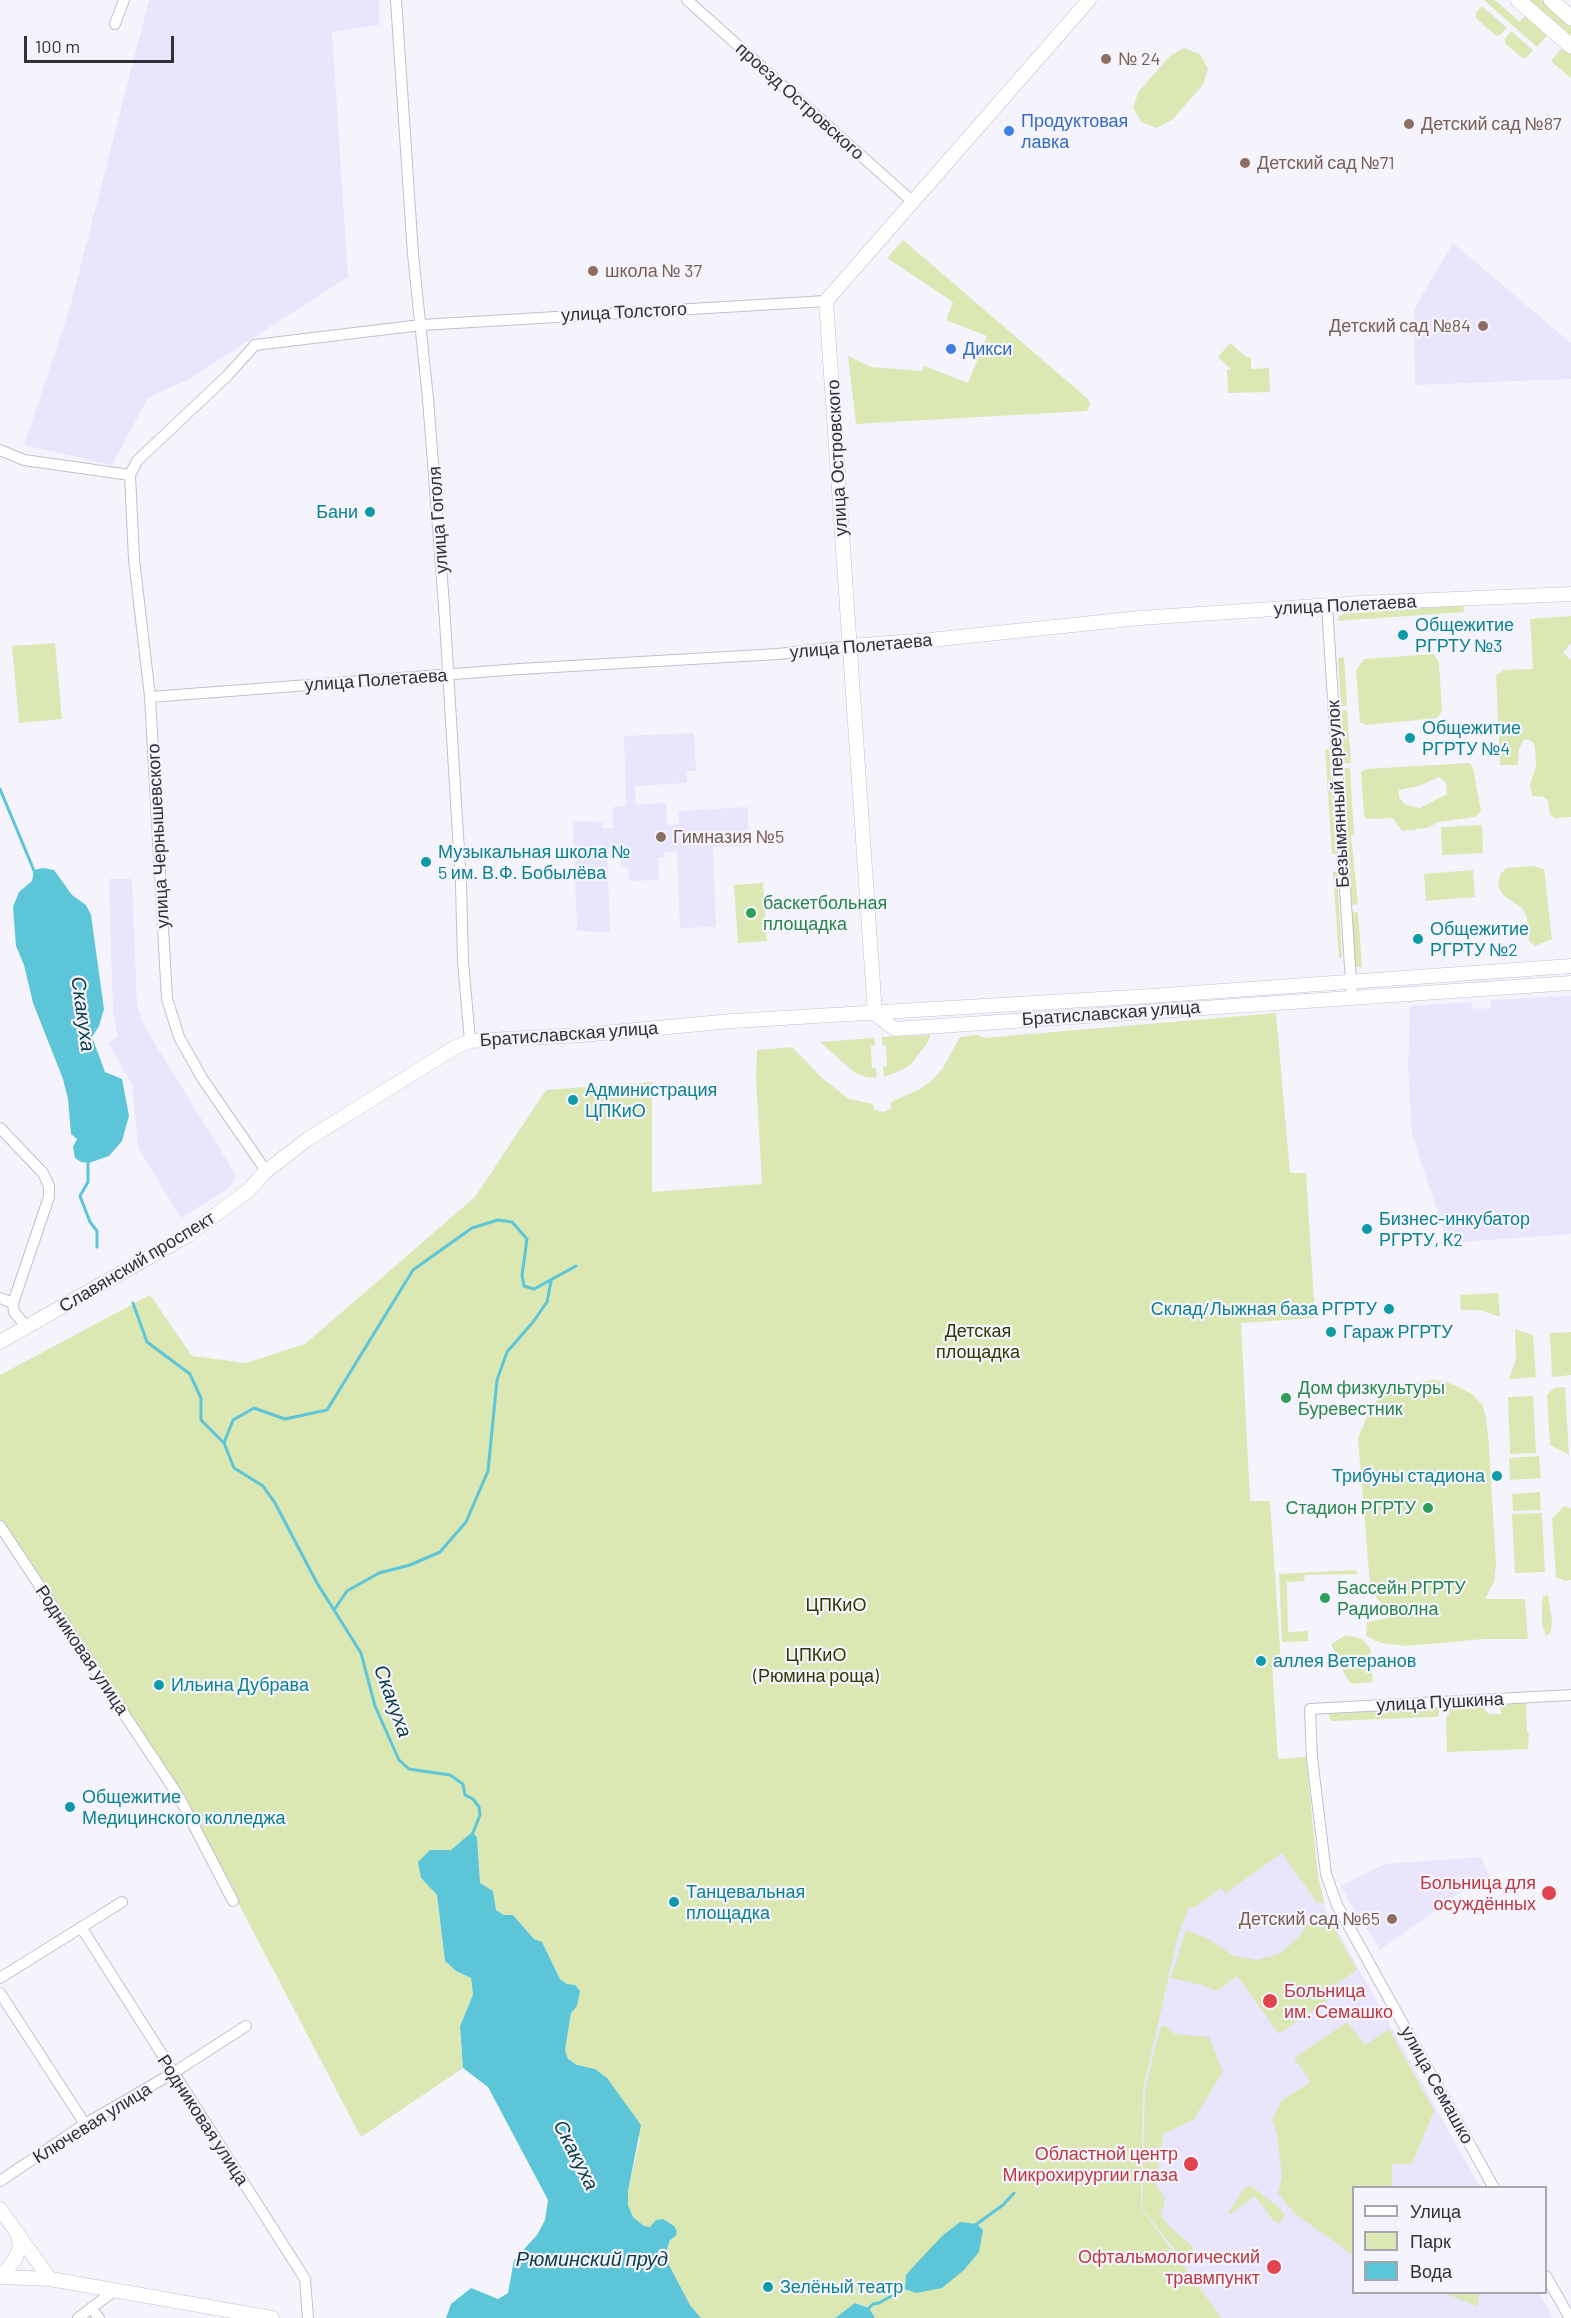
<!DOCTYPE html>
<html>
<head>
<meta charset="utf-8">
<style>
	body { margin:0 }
	#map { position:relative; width:1571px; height:2318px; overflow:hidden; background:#f5f4fd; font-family:Barlow,sans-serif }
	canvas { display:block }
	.legend { position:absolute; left:1352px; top:2186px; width:195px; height:108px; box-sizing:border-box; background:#f5f4fd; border:2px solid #a7a6ad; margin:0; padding:8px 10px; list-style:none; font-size:18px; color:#313036 }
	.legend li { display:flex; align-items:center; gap:12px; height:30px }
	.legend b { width:30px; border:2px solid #a7a6ad }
	.scale { position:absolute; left:24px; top:36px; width:150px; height:27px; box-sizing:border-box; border:3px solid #313036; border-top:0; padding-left:8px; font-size:18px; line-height:21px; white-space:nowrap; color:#313036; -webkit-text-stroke:4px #f5f4fd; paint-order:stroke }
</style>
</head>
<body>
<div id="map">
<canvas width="1571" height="2318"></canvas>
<ul class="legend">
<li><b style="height:8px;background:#fff"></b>Улица</li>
<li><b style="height:16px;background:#dbe8b4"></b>Парк</li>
<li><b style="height:16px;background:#5dc5d8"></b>Вода</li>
</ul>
<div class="scale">100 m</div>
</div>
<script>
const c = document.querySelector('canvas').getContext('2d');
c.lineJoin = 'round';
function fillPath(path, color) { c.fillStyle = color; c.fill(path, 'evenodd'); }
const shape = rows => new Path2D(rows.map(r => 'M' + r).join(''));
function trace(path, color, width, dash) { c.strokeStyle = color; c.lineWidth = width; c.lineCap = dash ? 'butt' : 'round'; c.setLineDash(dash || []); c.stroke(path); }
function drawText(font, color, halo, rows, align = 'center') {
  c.font = font + ' Barlow,sans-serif'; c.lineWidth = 4.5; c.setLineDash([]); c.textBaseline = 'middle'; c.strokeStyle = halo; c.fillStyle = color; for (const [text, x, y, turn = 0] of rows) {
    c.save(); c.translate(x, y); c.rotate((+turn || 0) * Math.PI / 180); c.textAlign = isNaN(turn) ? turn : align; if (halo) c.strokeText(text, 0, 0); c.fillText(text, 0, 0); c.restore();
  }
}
fillPath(shape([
	[149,0,379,0,379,25,332,32,348,277,189,379,148,398,112,465,24,445,70,307],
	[1453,243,1571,343,1571,379,1415,385,1414,309],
	[694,733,696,771,687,771,687,783,635,786,636,804,666,803,667,825,679,824,679,811,748,807,749,846,713,847,716,927,680,928,677,851,664,852,664,857,658,858,659,880,629,881,628,867,621,867,621,854,607,855,610,932,577,931,573,821,603,822,603,828,613,828,613,807,626,806,624,736],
	[109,879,132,879,137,1004,144,1026,236,1175,230,1187,181,1218,138,1148,132,1084,108,1043,118,1036,113,1013],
	[1571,996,1571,1234,1448,1243,1413,1138,1411,1122,1408,1067,1410,1006,1471,1002,1472,1006,1476,1009,1491,1008,1490,1000],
	[1308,1789,1318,1876,1326,1910,1480,2187,1354,2188,1354,2292,1539,2293,1553,2318,1222,2318,1141,2208,1143,2090,1178,1936,1189,1906],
	[1482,1857,1492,1884,1480,1893,1471,1885,1380,1950,1340,1886,1385,1864]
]), '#e9e5fd');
fillPath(shape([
	[1484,0,1495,0,1520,22,1525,16,1547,36,1537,47],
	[1526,0,1543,0,1569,23,1571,25,1571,39],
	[1482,6,1507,28,1500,35,1496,36,1476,18,1476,13],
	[1511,31,1533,50,1526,58,1522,58,1505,43,1505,39],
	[1563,47,1571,54,1571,78,1551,61],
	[1184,48,1200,54,1208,69,1203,85,1172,120,1157,128,1141,122,1133,107,1139,91,1170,56],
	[903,240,1088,399,1090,405,1087,411,856,424,848,356,871,367,922,371,924,366,968,383,987,336,946,320,953,302,887,258],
	[1230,343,1246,357,1251,357,1251,369,1269,368,1270,392,1228,393,1227,370,1231,369,1218,357],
	[1463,605,1464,612,1338,621,1339,616,1344,614],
	[1571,616,1571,643,1563,653,1571,660,1571,817,1555,818,1550,815,1548,800,1543,797,1532,796,1530,784,1536,767,1535,747,1532,741,1524,739,1519,749,1518,765,1500,765,1496,675,1504,670,1533,669,1530,619],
	[55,643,62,719,19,723,12,646],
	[1434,654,1439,663,1442,711,1437,718,1366,725,1360,722,1356,670,1364,659],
	[1344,657,1347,706,1341,706,1338,658],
	[1347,710,1351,763,1344,763,1341,711],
	[1325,749,1329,749,1336,854,1332,854],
	[1469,763,1473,768,1481,811,1475,817,1439,822,1427,828,1402,831,1393,818,1367,819,1364,815,1361,772,1366,769],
	[1439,777,1446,782,1447,794,1420,808,1405,805,1399,797,1399,790,1419,786],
	[1344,768,1350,768,1354,835,1351,835,1358,904,1352,905],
	[1482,825,1483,853,1442,855,1441,827],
	[1532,866,1544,869,1552,939,1535,946,1529,941,1527,917,1522,908,1504,896,1498,886,1500,875,1506,868],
	[1473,870,1475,897,1426,901,1424,874],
	[1333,872,1337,872,1342,958,1339,958],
	[763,883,767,941,738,943,734,885],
	[1352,912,1358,912,1362,967,1355,967],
	[1276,1013,1290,1173,1306,1173,1315,1318,1241,1323,1250,1501,1270,1501,1281,1663,1272,1664,1278,1759,1306,1757,1318,1876,1324,1902,1317,1903,1282,1853,1226,1893,1221,1888,1194,1908,1189,1907,1178,1936,1143,2090,1141,2208,1222,2318,875,2318,869,2308,856,2303,835,2318,701,2318,690,2305,669,2265,667,2249,670,2240,677,2232,674,2226,663,2219,650,2227,644,2226,633,2217,628,2205,628,2191,640,2139,595,2069,577,2065,568,2059,565,2050,571,2013,577,2006,567,1984,560,1979,542,1943,534,1939,513,1915,504,1915,496,1910,493,1891,480,1883,477,1837,466,1839,451,1851,430,1850,421,1878,437,1895,445,1961,456,1971,471,1978,473,1995,460,2026,463,2068,361,2137,182,1796,0,1519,0,1375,150,1295,192,1356,246,1363,305,1344,475,1197,546,1090,652,1082,652,1192,762,1184,756,1079,757,1050,792,1047,823,1079,849,1099,873,1104,874,1110,883,1112,891,1109,891,1102,920,1089,932,1080,943,1068,960,1037,978,1035,984,1038],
	[931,1035,926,1045,911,1064,902,1070,884,1077,883,1067,887,1066,886,1046,882,1045,882,1037],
	[874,1038,875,1045,871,1046,872,1068,876,1068,877,1078,866,1077,854,1072,820,1042],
	[1498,1293,1500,1317,1480,1310,1461,1310,1460,1295],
	[1515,1329,1533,1335,1536,1377,1509,1379,1516,1359],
	[1571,1332,1571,1375,1552,1377,1550,1333],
	[1433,1380,1447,1382,1459,1387,1472,1394,1482,1404,1486,1416,1489,1446,1496,1565,1494,1582,1485,1599,1525,1599,1528,1639,1484,1639,1407,1646,1381,1643,1366,1636,1367,1622,1394,1617,1377,1599,1370,1585,1358,1438,1369,1412,1377,1400,1389,1390,1404,1384],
	[1565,1387,1569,1455,1550,1445,1547,1394,1555,1388],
	[1533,1396,1536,1453,1510,1454,1508,1397],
	[1539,1456,1541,1478,1510,1480,1509,1458],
	[1540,1492,1541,1510,1513,1511,1512,1494],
	[1564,1506,1571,1508,1571,1580,1565,1581,1556,1577,1552,1519],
	[1542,1513,1545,1572,1515,1573,1512,1514],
	[1355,1570,1358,1574,1305,1575,1304,1581,1287,1582,1288,1632,1308,1631,1308,1641,1282,1642,1279,1574],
	[1548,1595,1552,1620,1551,1632,1546,1636,1542,1624,1542,1603,1543,1596],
	[1346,1635,1362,1639,1370,1648,1373,1682,1351,1684,1346,1677,1331,1644],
	[1526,1701,1527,1732,1529,1734,1528,1749,1447,1752,1446,1716,1448,1716,1451,1705,1481,1705,1489,1714,1501,1714,1500,1703],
	[1436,1706,1439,1708,1439,1715,1436,1717,1332,1721,1329,1718,1329,1713],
	[1326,1914,1357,1970,1329,1989,1334,1996,1279,2034,1237,1976,1217,1991,1202,1985,1171,1978,1186,1930,1209,1939,1232,1955,1256,1960,1279,1954,1299,1937,1307,1924],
	[1347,2022,1365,2045,1389,2029,1434,2111,1412,2164,1392,2164,1392,2187,1354,2188,1353,2255,1295,2214,1278,2193,1282,2177,1277,2134,1272,2119,1282,2100,1311,2082,1294,2058],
	[1165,2026,1175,2034,1209,2037,1223,2072,1193,2120,1163,2134,1156,2186,1165,2198,1161,2216,1170,2227,1193,2247,1193,2257,1186,2264,1142,2208,1145,2090,1160,2028],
	[1251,2186,1280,2208,1285,2215,1282,2220,1279,2223,1273,2220,1255,2196,1230,2214,1228,2213,1245,2187],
	[1445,2293,1480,2293,1477,2306,1454,2297]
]), '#dbe8b4');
fillPath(shape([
	[43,868,54,870,72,895,86,905,91,915,104,1009,99,1026,92,1037,105,1072,122,1079,129,1116,122,1141,109,1156,89,1163,81,1162,75,1158,73,1147,77,1139,71,1134,68,1099,63,1079,33,1003,24,965,16,946,13,907,19,892,32,881,34,870],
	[472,1832,477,1837,480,1883,493,1891,496,1910,504,1915,513,1915,534,1939,542,1942,560,1979,567,1984,575,1985,580,1991,577,2006,571,2013,565,2050,568,2059,577,2065,595,2069,607,2078,641,2125,628,2191,628,2205,633,2217,644,2226,650,2227,656,2220,663,2219,674,2226,677,2231,676,2236,670,2240,667,2249,669,2265,690,2305,701,2318,446,2318,451,2304,471,2288,498,2299,508,2293,514,2260,537,2235,545,2220,548,2200,488,2087,463,2068,460,2026,473,1995,471,1978,456,1971,445,1961,437,1895,421,1878,418,1862,430,1850,451,1850],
	[960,2222,977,2224,983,2230,979,2252,964,2270,942,2288,916,2293,905,2289,906,2275,913,2267,942,2236],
	[855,2303,869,2308,875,2318,835,2318]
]), '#5dc5d8');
trace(shape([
	[0,789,35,873],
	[88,1162,88,1182,80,1196,90,1222,97,1231,97,1247],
	[133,1303,147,1342,190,1374,201,1398,201,1420,224,1443,234,1468,263,1486,275,1503,317,1583,361,1653,375,1706,399,1760,409,1769,450,1775,463,1784,465,1795,473,1799,479,1807,480,1815,472,1835],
	[224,1443,233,1420,254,1408,285,1419,327,1410,413,1270,472,1228,498,1220,512,1222,527,1239,522,1275,524,1286,534,1289,576,1266],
	[334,1610,347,1591,379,1573,410,1565,440,1552,466,1522,488,1471,497,1380,507,1352,533,1322,547,1302,551,1281],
	[974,2226,1003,2205,1014,2193],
	[867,2310,873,2304,879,2303,907,2287]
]), '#5dc5d8', 3);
const minor = shape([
	[396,0,413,254,428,399,444,605,461,884,463,961,470,1041],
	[687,0,913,202],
	[115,24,124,0],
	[0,450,24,460,130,475],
	[130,475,137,461,228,375,255,345,421,325,826,301],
	[130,475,134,559,150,697,167,999,179,1037,202,1078,266,1171],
	[1327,606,1352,998],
	[150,697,520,669,778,654,850,646],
	[0,1128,43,1173,49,1186,49,1197,13,1303,14,1312,26,1326],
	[0,1298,13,1303],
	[0,1526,179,1797,233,1901],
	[81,1927,305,2279,308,2318],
	[0,1978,122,1902],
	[0,1993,85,2124],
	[0,2181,85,2124,173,2073,246,2026],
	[1494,2188,1337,1905,1326,1874,1312,1758,1310,1709,1571,1695],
	[1546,2276,1570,2318],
	[91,2308,99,2318],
	[78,2318,114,2291]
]);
const tertiary = shape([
	[850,646,930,640,1140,618,1362,603,1571,594],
	[875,1014,826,301,1089,0],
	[875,1014,895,1029,1571,983],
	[0,1342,188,1235,249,1190,266,1171,308,1139,454,1048,470,1041,582,1035,732,1021,1151,996,1571,966],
	[0,2209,50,2279],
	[0,2275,6,2271,15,2259,20,2247,18,2235],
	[0,2277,50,2279,272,2318]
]);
const secondary = shape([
	[1518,0,1571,46],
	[1551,0,1571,18]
]);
trace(minor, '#c2bfcf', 12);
trace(tertiary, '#c2bfcf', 15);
trace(secondary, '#c2bfcf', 16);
trace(minor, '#fff', 10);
trace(tertiary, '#fff', 14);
trace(secondary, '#fff', 15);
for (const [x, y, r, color] of [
	[1106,59,6,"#8d6e63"],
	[1409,124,6,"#8d6e63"],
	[1009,131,6,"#3f7fe0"],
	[1245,163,6,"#8d6e63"],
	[593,271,6,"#8d6e63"],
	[1483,326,6,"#8d6e63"],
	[951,349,6,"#3f7fe0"],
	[370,512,6,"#0f9aa8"],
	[1403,635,6,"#0f9aa8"],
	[1410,738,6,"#0f9aa8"],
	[661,837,6,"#8d6e63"],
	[426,862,6,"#0f9aa8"],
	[751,913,6,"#2e9e5b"],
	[1418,939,6,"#0f9aa8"],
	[573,1100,6,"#0f9aa8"],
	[1367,1229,6,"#0f9aa8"],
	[1389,1309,6,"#0f9aa8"],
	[1331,1332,6,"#0f9aa8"],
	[1286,1398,6,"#2e9e5b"],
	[1497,1476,6,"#0f9aa8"],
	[1428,1508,6,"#2e9e5b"],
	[1325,1598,6,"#2e9e5b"],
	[1261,1661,6,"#0f9aa8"],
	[159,1685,6,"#0f9aa8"],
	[70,1807,6,"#0f9aa8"],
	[1549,1893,8,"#e0444e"],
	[674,1902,6,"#0f9aa8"],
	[1392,1919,6,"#8d6e63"],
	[1270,2001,8,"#e0444e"],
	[1191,2164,8,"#e0444e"],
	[1274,2267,8,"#e0444e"],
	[768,2287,6,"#0f9aa8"]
]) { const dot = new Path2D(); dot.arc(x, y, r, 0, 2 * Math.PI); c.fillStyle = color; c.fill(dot); trace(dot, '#f5f4fd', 2); }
drawText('18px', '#785e54', '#f5f4fd', [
	["№ 24",1118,59],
	["Детский сад №87",1421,124],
	["Детский сад №71",1257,163],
	["школа № 37",605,271],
	["Детский сад №84",1471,326,"right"],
	["Гимназия №5",673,837],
	["Детский сад №65",1380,1919,"right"]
], 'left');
drawText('18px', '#313036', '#f5f4fd', [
	["проезд Островского",800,101,42],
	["улица Толстого",624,312,-3],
	["улица Островского",837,458,-93],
	["улица Гоголя",438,520,-94],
	["улица Полетаева",1345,605,-3],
	["улица Полетаева",861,646,-5],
	["улица Полетаева",376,680,-4],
	["Безымянный переулок",1338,794,-93],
	["улица Чернышевского",158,836,-93],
	["Братиславская улица",1111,1013,-4],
	["Братиславская улица",569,1034,-4],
	["Славянский проспект",137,1262,-31],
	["Родниковая улица",82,1650,56],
	["улица Пушкина",1440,1702,-3],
	["улица Семашко",1437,2085,61],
	["Родниковая улица",203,2120,57],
	["Ключевая улица",92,2123,-32]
]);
drawText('18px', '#366cbe', '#f5f4fd', [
	["Продуктовая",1021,121],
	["лавка",1021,142],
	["Дикси",963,349]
], 'left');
drawText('18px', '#0d838f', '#f5f4fd', [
	["Бани",358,512,"right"],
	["Общежитие",1415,625],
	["РГРТУ №3",1415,646],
	["Общежитие",1422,728],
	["РГРТУ №4",1422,749],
	["Музыкальная школа №",438,852],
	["5 им. В.Ф. Бобылёва",438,873],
	["Общежитие",1430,929],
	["РГРТУ №2",1430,950],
	["Администрация",585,1090],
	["ЦПКиО",585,1111],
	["Бизнес-инкубатор",1379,1219],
	["РГРТУ, К2",1379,1240],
	["Склад/Лыжная база РГРТУ",1377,1309,"right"],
	["Гараж РГРТУ",1343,1332],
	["Трибуны стадиона",1485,1476,"right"],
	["аллея Ветеранов",1273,1661],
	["Ильина Дубрава",171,1685],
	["Общежитие",82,1797],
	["Медицинского колледжа",82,1818],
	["Танцевальная",686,1892],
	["площадка",686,1913],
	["Зелёный театр",780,2287]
], 'left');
drawText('18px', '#27864d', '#f5f4fd', [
	["баскетбольная",763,903],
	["площадка",763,924],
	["Дом физкультуры",1298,1388],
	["Буревестник",1298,1409],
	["Стадион РГРТУ",1416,1508,"right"],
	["Бассейн РГРТУ",1337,1588],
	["Радиоволна",1337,1609]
], 'left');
drawText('18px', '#303a00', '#f5f4fd', [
	["Детская",978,1331],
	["площадка",978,1352],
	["ЦПКиО",836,1605],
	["ЦПКиО",816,1655],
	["(Рюмина роща)",816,1676]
]);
drawText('18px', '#be3a42', '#f5f4fd', [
	["Больница для",1536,1883],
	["осуждённых",1536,1904],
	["Больница",1284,1991,"left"],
	["им. Семашко",1284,2012,"left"],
	["Областной центр",1178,2154],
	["Микрохирургии глаза",1178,2175],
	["Офтальмологический",1260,2257],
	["травмпункт",1260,2278]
], 'right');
drawText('italic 20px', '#0c3d45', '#f5f4fd', [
	["Скакуха",83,1014,82],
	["Скакуха",393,1701,70],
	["Скакуха",576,2155,63],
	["Рюминский пруд",592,2259]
]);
</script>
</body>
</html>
